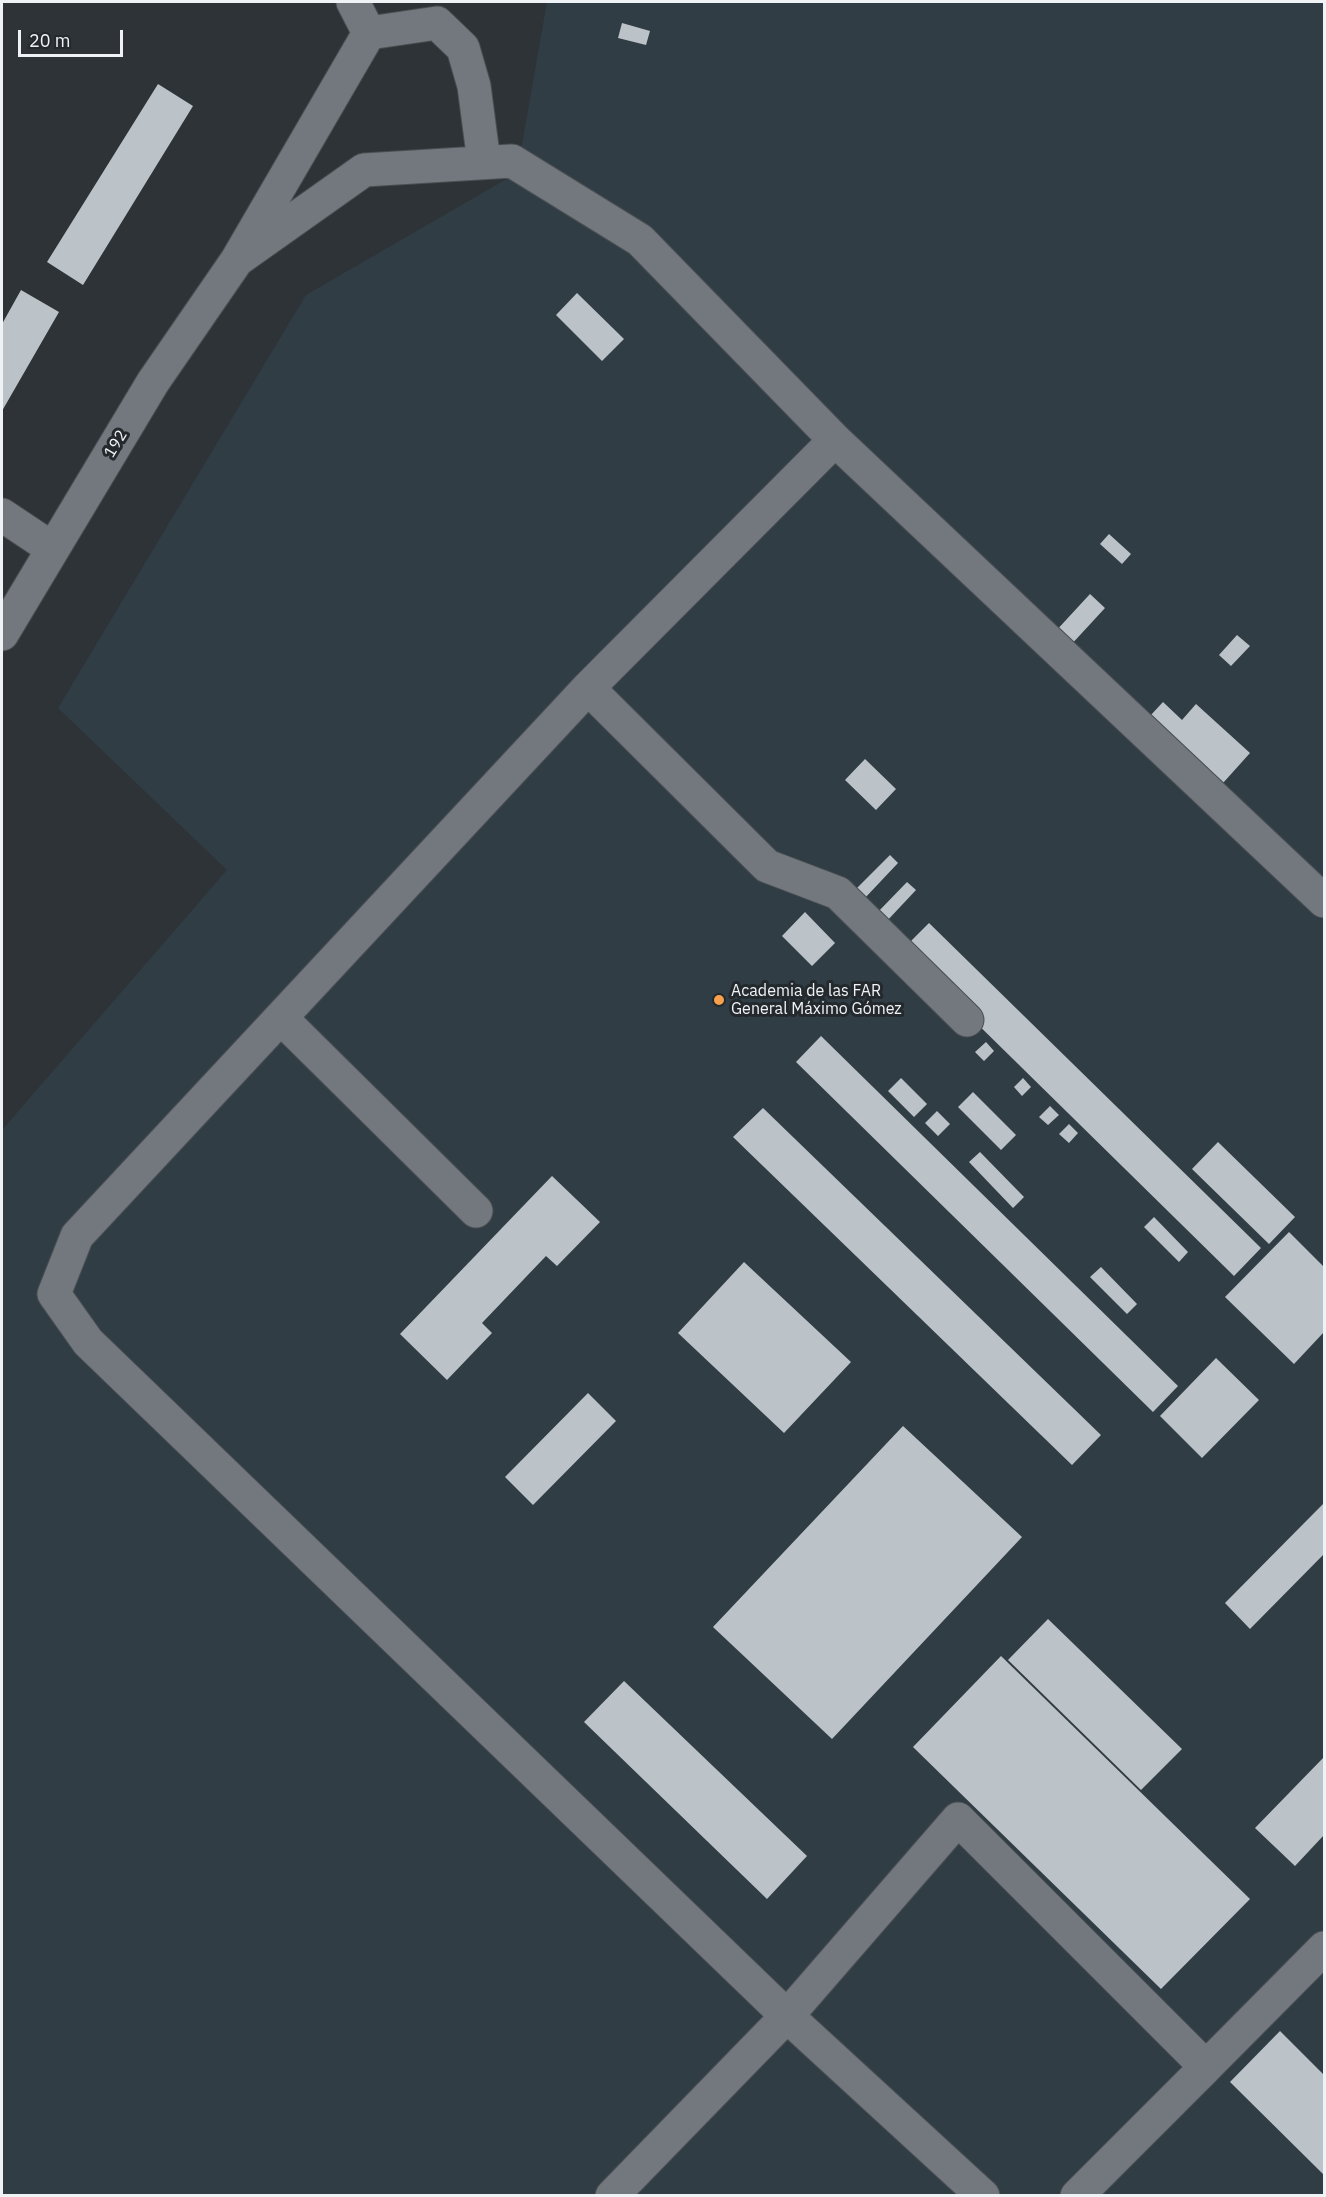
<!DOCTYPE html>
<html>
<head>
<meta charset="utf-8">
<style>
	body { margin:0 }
	#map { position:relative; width:1326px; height:2197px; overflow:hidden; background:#2d3337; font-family:"IBM Plex Sans",sans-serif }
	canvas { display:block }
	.frame { position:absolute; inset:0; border:3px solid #f0f3f6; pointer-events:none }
	.scale { position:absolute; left:18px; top:30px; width:105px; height:27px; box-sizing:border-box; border:3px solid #f0f3f6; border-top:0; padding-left:8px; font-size:18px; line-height:21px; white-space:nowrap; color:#f0f3f6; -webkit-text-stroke:4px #23292d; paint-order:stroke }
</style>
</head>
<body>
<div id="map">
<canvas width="1326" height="2197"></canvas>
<div class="frame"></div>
<div class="scale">20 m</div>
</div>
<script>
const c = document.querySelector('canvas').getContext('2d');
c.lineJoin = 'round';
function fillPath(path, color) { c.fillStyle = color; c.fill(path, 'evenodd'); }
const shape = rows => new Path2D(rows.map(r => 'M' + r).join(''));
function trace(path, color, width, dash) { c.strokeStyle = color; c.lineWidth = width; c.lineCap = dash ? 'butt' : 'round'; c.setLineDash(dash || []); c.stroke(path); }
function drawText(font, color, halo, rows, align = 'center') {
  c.font = font + ' "IBM Plex Sans",sans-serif'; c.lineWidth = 6; c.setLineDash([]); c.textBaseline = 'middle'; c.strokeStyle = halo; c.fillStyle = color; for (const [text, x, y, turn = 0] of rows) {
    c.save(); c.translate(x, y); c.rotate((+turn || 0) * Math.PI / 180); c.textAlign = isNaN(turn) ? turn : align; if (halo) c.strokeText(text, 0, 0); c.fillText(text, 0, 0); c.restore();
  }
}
fillPath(shape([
	[547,2,1324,2,1324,2195,2,2196,2,1130,227,870,58,708,306,295,517,173]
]), '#313d45');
fillPath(shape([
	[622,23,650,31,646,45,618,38],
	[158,84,193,106,83,285,47,262],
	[21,290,59,312,2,411,2,324],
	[577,293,624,339,602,361,556,315],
	[1109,534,1131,554,1122,564,1100,544],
	[1090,594,1105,608,1069,647,1054,633],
	[1237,635,1250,646,1231,666,1219,655],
	[1163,702,1182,720,1196,704,1250,753,1223,783,1150,716],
	[865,759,896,789,876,810,845,780],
	[890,855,898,863,864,899,855,890],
	[907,882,916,890,885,923,876,914],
	[805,912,835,943,812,966,782,936],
	[929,923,1261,1248,1234,1276,902,950],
	[821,1036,1178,1386,1153,1412,796,1062],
	[986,1042,994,1051,984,1061,975,1052],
	[901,1078,927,1104,914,1117,888,1091],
	[1023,1078,1031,1087,1022,1096,1014,1087],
	[973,1092,1016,1135,1001,1150,958,1107],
	[1050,1106,1059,1115,1048,1125,1039,1117],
	[763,1108,1101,1435,1072,1465,733,1137],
	[937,1111,950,1124,938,1136,925,1123],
	[1069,1124,1078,1133,1069,1143,1059,1134],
	[1218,1142,1295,1217,1269,1244,1192,1169],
	[980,1152,1024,1197,1013,1208,969,1162],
	[552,1176,600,1222,557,1266,546,1256,482,1323,492,1333,447,1380,400,1334],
	[1154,1217,1188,1252,1179,1262,1144,1227],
	[1289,1232,1324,1267,1324,1332,1294,1364,1225,1297],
	[744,1262,851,1362,784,1433,678,1333],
	[1101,1267,1137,1304,1127,1314,1090,1277],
	[1216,1358,1259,1400,1202,1458,1160,1416],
	[588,1393,616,1421,533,1505,505,1477],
	[903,1426,1022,1537,832,1739,713,1627],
	[1324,1503,1324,1554,1250,1629,1225,1603],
	[1048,1619,1182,1749,1141,1790,1008,1660],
	[1001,1656,1250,1899,1161,1989,913,1747],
	[624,1681,807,1856,767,1899,584,1722],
	[1324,1757,1324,1835,1295,1866,1255,1828],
	[1280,2031,1324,2075,1324,2175,1230,2082]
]), '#bcc3c8');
const minor = shape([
	[353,2,369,33],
	[369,33,437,23,463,48,474,86,484,162],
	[237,260,364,170,512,161,640,240,835,440,1324,901],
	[835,440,588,688,77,1236,54,1294,88,1342,787,2016,983,2196],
	[2,515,53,549],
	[2,634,153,382,237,260,369,33],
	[588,688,767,866,838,893,967,1020],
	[281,1018,476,1211],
	[1206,2067,1324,1948],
	[612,2196,787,2016,958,1819,1206,2067,1077,2196]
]);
trace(minor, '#4a4f53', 35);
trace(minor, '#72787d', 33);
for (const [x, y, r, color] of [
	[719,1000,6,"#f9a04c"]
]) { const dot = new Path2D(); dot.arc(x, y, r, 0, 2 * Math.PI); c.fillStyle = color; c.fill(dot); trace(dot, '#23292d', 2); }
drawText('16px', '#f0f3f6', '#23292d', [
	["192",116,444,-59]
]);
drawText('16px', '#f0f3f6', '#23292d', [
	["Academia de las FAR",731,991],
	["General Máximo Gómez",731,1009]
], 'left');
</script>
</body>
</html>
